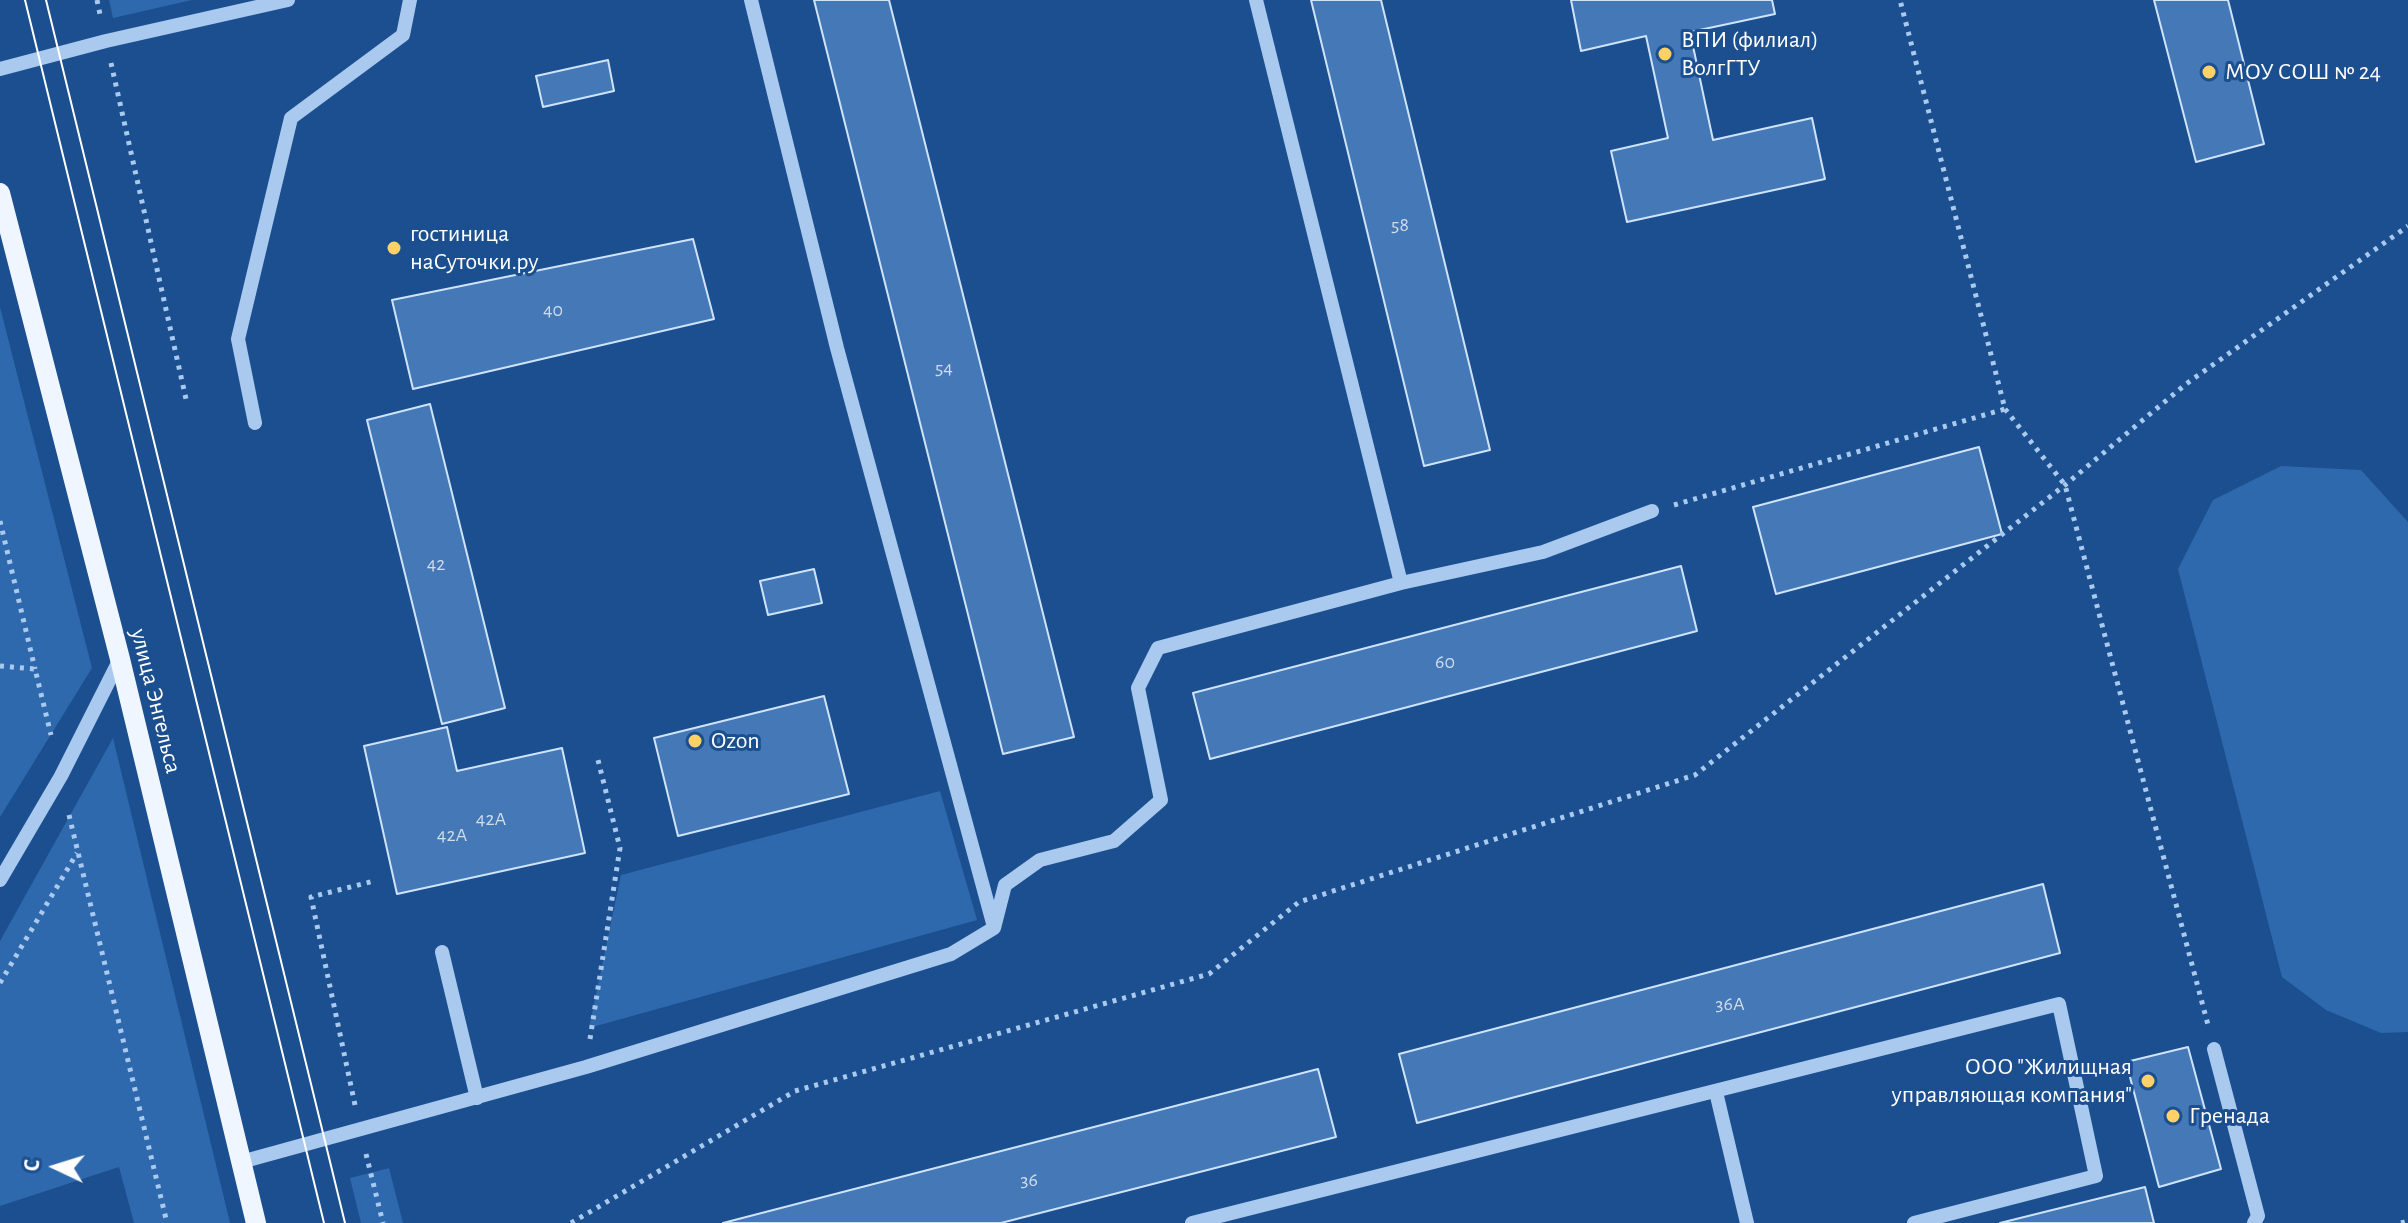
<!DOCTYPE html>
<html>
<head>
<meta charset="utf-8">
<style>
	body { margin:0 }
	#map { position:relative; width:2408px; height:1223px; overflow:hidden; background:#1b4f8f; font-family:"Alegreya Sans",sans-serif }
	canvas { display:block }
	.north { position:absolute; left:16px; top:1127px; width:80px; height:80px; -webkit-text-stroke:6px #1b4f8f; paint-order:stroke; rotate:274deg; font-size:22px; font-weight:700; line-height:32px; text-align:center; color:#fff }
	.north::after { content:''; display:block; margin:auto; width:28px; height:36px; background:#fff; clip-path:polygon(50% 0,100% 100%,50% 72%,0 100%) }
</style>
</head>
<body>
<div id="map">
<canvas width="2408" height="1223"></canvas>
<div class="north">С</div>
</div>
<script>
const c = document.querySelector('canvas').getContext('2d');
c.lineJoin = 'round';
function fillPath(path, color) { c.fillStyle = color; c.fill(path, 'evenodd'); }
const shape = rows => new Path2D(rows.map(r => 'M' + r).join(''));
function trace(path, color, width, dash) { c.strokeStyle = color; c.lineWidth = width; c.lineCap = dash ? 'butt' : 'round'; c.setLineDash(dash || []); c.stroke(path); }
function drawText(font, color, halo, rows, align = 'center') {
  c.font = font + ' "Alegreya Sans",sans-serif'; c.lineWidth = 6; c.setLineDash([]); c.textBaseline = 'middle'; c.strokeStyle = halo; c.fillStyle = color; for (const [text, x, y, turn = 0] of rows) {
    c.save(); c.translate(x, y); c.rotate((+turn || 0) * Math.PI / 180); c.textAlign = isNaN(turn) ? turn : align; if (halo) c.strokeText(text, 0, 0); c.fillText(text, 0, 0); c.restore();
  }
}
fillPath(shape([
	[109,0,192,0,113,18],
	[0,307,92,668,0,817],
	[2281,466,2361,470,2408,522,2408,1032,2381,1033,2326,1010,2282,977,2178,569,2213,500],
	[113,738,230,1223,134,1223,119,1167,0,1206,0,941],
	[940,791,977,920,589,1028,621,875],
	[389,1168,403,1223,361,1223,350,1178]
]), '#2e69ad');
const building = shape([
	[814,0,889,0,1074,737,1003,754,814,0],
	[1311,0,1381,0,1490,450,1424,466,1311,0],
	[1571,0,1772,0,1775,14,1690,32,1713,140,1812,118,1825,179,1627,222,1611,151,1668,138,1646,36,1581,51,1571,0],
	[2154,0,2228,0,2264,144,2196,162,2154,0],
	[608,60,614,91,543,107,536,76,608,60],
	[693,239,714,319,413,389,392,300,693,239],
	[430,404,505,708,442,724,367,420,430,404],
	[1979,447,2002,534,1776,594,1753,507,1979,447],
	[1681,566,1697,631,1210,759,1193,693,1681,566],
	[814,569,822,603,768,615,760,581,814,569],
	[824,696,849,794,678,836,654,738,824,696],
	[447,727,457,771,562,748,585,853,397,894,364,746,447,727],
	[2043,884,2060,953,1417,1123,1399,1054,2043,884],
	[2188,1047,2221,1169,2159,1187,2126,1062,2188,1047],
	[1318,1069,1336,1137,1001,1223,723,1223,1318,1069],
	[2145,1187,2154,1223,2000,1223,2145,1187]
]);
fillPath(building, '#4478b7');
trace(building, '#cfe3fa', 2);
trace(shape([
	[97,0,101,19],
	[111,63,186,399],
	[2005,409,2065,485,2208,1025],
	[1674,505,2005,409,1900,0],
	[0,521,35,669],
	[0,666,35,669,51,735],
	[69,815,167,1223],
	[0,983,77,853],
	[590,1039,620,848,598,760],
	[355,1105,311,897,374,881],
	[366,1154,383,1223],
	[571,1223,795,1091,1209,974,1299,902,1695,775,2065,485,2186,384,2408,226],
	[2401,1223,2408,1221]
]), '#a9c9ee', 5, [4, 6]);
trace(shape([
	[751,0,837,348,994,927],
	[1256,0,1401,583],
	[0,69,106,41,288,0],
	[255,423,238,339,291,118,403,35,410,0],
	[0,880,61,776,120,659],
	[442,952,477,1098],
	[2214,1049,2258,1216,2254,1223],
	[1716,1092,1747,1223],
	[241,1162,586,1067,951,954,994,928,1005,885,1040,860,1114,841,1161,800,1138,688,1158,648,1401,583,1543,552,1652,511],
	[1192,1223,2059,1004,2096,1176,1914,1223]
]), '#a9c9ee', 14);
trace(shape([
	[0,193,120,659,256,1223]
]), '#f0f6ff', 20);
trace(shape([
	[25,0,324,1223],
	[46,0,345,1223]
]), '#fff', 2);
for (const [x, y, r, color] of [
	[1665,54,8,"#ffd166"],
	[2209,72,8,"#ffd166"],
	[394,248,8,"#ffd166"],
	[695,741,8,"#ffd166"],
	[2148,1081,8,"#ffd166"],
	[2173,1116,8,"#ffd166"]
]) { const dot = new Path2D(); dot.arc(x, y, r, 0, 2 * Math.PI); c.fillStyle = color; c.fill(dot); trace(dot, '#1b4f8f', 3); }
drawText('20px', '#d0dded', null, [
	["58",1400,225],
	["40",553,310],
	["54",944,368],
	["42",436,564],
	["60",1445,662],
	["42А",491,819],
	["42А",452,835],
	["36А",1730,1004],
	["36",1029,1180]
]);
drawText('24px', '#fff', '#1b4f8f', [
	["ВПИ (филиал)",1681,40],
	["ВолгГТУ",1681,68],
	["МОУ СОШ № 24",2225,72],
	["гостиница",410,234],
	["наСуточки.ру",410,262],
	["Ozon",711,741],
	["ООО \"Жилищная",2132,1067,"right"],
	["управляющая компания\"",2132,1095,"right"],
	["Гренада",2189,1116]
], 'left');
drawText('24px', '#fff', '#1b4f8f', [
	["улица Энгельса",156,701,76]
]);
</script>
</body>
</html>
